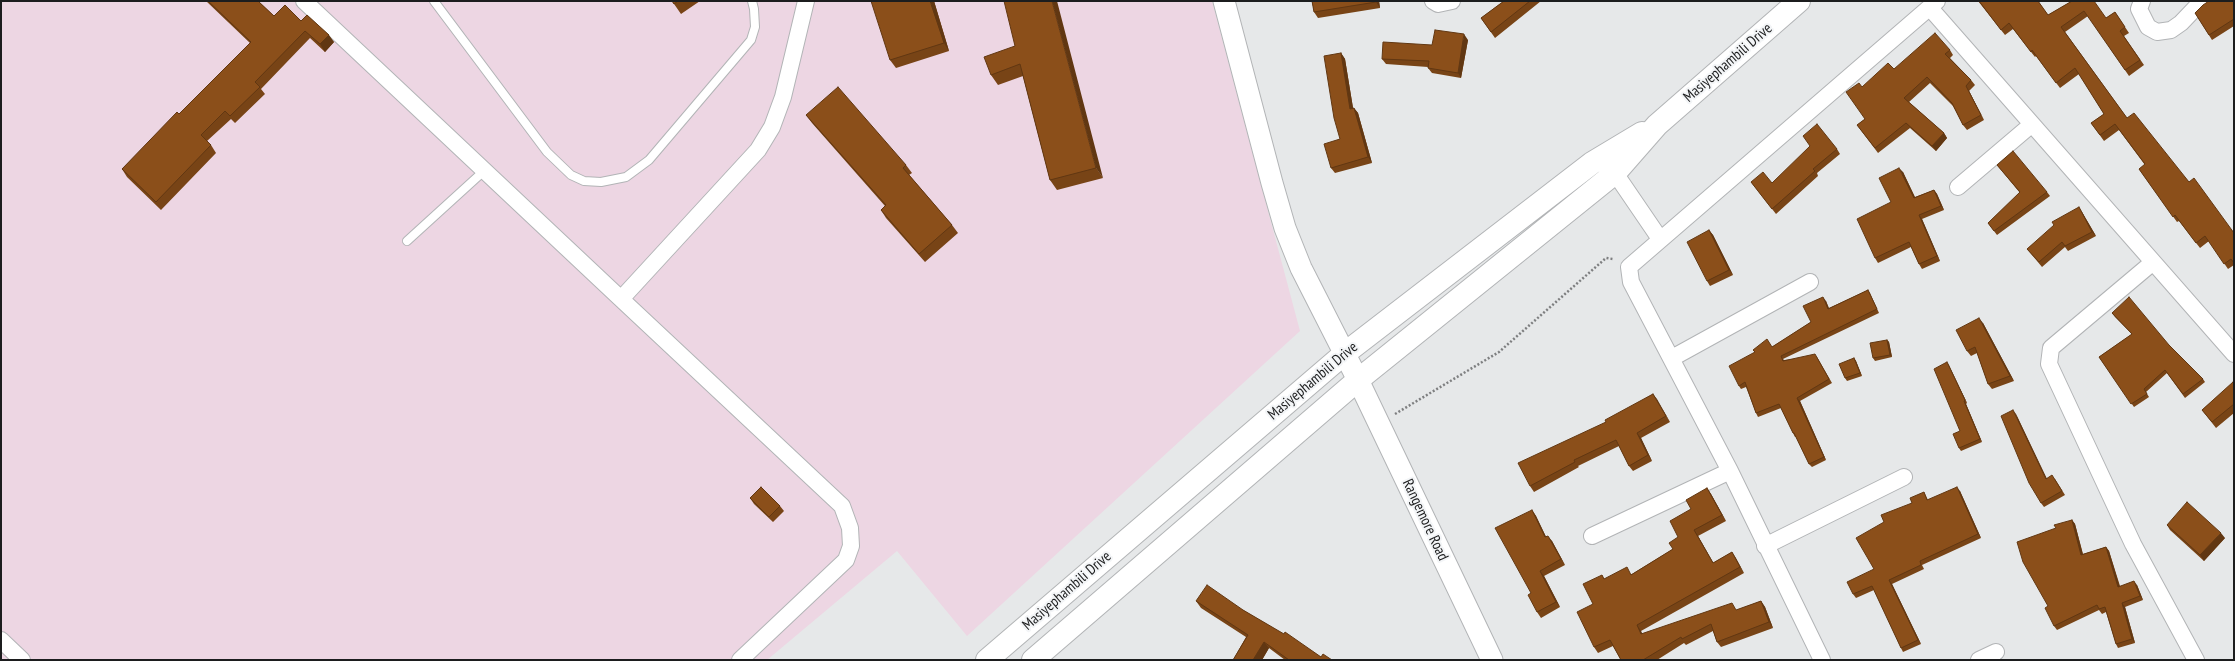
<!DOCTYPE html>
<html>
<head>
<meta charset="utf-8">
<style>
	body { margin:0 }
	#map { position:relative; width:2235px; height:661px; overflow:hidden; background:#e6e8e9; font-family:"PT Sans Narrow",sans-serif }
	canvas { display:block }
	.frame { position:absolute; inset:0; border:2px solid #1c1d1e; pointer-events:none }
</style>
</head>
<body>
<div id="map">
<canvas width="2235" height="661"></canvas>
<div class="frame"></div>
</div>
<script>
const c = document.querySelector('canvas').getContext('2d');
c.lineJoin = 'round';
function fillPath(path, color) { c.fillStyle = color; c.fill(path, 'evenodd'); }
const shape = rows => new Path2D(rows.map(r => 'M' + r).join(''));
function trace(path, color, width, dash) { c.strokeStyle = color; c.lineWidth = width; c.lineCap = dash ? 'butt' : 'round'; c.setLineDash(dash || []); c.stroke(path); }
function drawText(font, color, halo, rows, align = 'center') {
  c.font = font + ' "PT Sans Narrow",sans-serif'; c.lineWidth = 4; c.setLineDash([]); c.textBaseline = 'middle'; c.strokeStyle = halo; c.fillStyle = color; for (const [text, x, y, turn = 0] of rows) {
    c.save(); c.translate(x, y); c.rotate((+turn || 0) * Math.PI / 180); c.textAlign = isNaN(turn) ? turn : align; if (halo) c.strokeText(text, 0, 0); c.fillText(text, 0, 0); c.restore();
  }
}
fillPath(shape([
	[1,1,1212,1,1300,331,967,636,897,551,767,660,1,660]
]), '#edd6e3');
const service = shape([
	[434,1,547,152,571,175,584,181,601,182,626,177,649,160,751,40,755,27,754,9,752,1],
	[407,241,485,170]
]);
const minor = shape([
	[304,1,621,299],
	[1433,1,1438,4,1452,1],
	[2142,1,2139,9,2148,27,2157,32,2171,30,2181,23,2202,1],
	[1930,8,2234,354],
	[1615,173,1660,239],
	[1958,187,2031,125],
	[2152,263,2051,348,2049,364,2133,544,2196,660],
	[1672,358,1810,282],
	[1592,536,1730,471],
	[1765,546,1904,477],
	[1,640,22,660],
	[740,660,846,560,851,546,850,528,842,506,621,299,758,150,772,127,783,97,806,1],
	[1822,660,1730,471,1631,282,1629,267,1937,1],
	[1979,660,1996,652]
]);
const tertiary = shape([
	[1224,1,1272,183,1285,228,1301,268,1358,380,1492,660]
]);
const primary = shape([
	[987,660,1344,354,1592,163,1642,133],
	[1033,660,1358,380,1615,173,1657,125,1799,1]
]);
trace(service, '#b2b4b6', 10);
trace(minor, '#b2b4b6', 18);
trace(tertiary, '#b2b4b6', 23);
trace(primary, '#b2b4b6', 24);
trace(shape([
	[1395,414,1499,352,1606,258,1613,259]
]), '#7e7f80', 2.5, [2, 2]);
trace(service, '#fff', 8);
trace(minor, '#fff', 16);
trace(tertiary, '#fff', 21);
trace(primary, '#fff', 22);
fillPath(shape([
	[206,1,258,1,274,16,301,21,334,42,325,52,310,38,261,89,265,94,235,123,231,119,207,141,211,145,216,153,161,210,127,177,122,169,179,114,250,43],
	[672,1,700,1,681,14],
	[934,1,949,51,896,68,890,60],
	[1312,1,1379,1,1380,8,1318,18,1314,12],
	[1504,1,1541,1,1495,38,1481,18],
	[1978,1,2038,1,2048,15,2072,1,2106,18,2115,12,2129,33,2124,36,2144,65,2129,76,2088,16,2065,32,2127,118,2189,182,2234,233,2234,265,2228,269,2209,241,2200,248,2179,221,2177,222,2139,169,2145,165,2119,130,2104,141,2091,123,2104,114,2079,74,2060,88,2036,56,2035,57,2013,29,2005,35],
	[2234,1,2234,26,2212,40,2195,13],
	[1468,40,1461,78,1432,73,1428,68,1428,67,1386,64,1382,59,1432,45],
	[1015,46,1103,178,1057,190,1050,180,1023,76,998,85,991,75],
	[1950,50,1953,55,1950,58,1971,80,1975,85,1969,91,1984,120,1967,130,1963,125,1953,106,1930,83,1909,102,1944,133,1947,138,1936,151,1910,128,1878,153,1857,125,1865,119,1862,87,1894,69],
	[1341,53,1345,59,1353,108,1354,108,1358,113,1372,163,1335,173,1331,168,1340,139],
	[806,115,906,165,912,173,909,175,952,225,958,233,925,262,886,218,881,210,885,206,812,123],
	[1837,149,1840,154,1817,173,1818,176,1776,214,1751,182,1772,183],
	[1997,165,2047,192,2050,196,1997,235,1988,223,2020,193],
	[1903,172,1915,197,1934,190,1937,194,1944,210,1922,219,1940,261,1922,269,1919,264,1911,247,1878,263,1875,258],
	[2079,207,2082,212,2096,236,2068,251,2065,247,2042,267,2027,249],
	[1709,230,1713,235,1733,275,1710,286,1707,281],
	[1868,290,1870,293,1879,313,1783,359,1784,360,1817,357,1832,383,1800,401,1826,460,1812,467,1809,464,1796,437,1795,437,1793,433,1781,408,1758,417,1756,413,1746,387,1741,389,1739,386,1755,352,1772,347,1811,322,1826,301,1829,308],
	[2112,313,2169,345,2203,379,2205,382,2185,398,2167,373,2146,392,2149,397,2134,407,2099,357,2132,334,2115,317],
	[1983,323,2014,381,1992,389,1988,384,1977,353,1971,356,1967,351],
	[1887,340,1889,342,1892,357,1875,361,1873,358],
	[1854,358,1856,361,1862,376,1847,381,1845,378],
	[1947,362,1967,403,1966,404,1982,442,1961,451,1959,448,1960,431],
	[2234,382,2234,413,2216,428,2202,410],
	[1653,394,1670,422,1641,438,1652,461,1633,471,1629,466,1619,446,1578,466,1579,467,1534,492,1530,486,1606,422],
	[2016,414,2046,478,2055,479,2065,495,2044,507,2041,503],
	[1707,488,1711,494,1726,521,1698,536,1713,563,1732,552,1744,573,1641,631,1642,634,1737,610,1761,601,1765,607,1773,628,1721,647,1717,642,1713,631,1686,645,1684,643,1657,660,1621,660,1613,646,1598,653,1594,647,1602,575,1604,579,1632,574,1673,549,1691,509],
	[1960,491,1981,538,1922,565,1924,569,1892,584,1921,644,1903,652,1901,648,1874,590,1856,598,1853,594,1874,569,1912,503,1924,492,1928,500],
	[750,498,780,506,784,511,773,522,754,504],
	[1532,510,1536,516,1546,537,1552,541,1565,565,1544,576,1560,607,1541,618,1537,612,1531,593],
	[2072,520,2075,524,2083,554,2106,547,2109,551,2120,586,2137,585,2143,600,2125,607,2135,643,2118,648,2116,644,2106,612,2102,614,2099,610,2057,630,2054,626,2048,606,2056,528],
	[2167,525,2225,538,2204,561,2170,530],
	[1196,601,1243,610,1321,657,1332,660,1285,660,1269,648,1262,660,1233,660,1246,637,1201,608]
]), '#784416');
fillPath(shape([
	[930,1,934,1,949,51,944,43],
	[1052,1,1057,1,1103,178,1096,168],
	[1376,1,1379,1,1380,8,1376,2],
	[1464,34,1468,40,1461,78,1458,73],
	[329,35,334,42,325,52,320,44],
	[1341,53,1345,59,1354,114,1350,109],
	[1966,86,1969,91,1984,120,1981,115],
	[1354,108,1358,113,1372,163,1368,157],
	[1944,133,1947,138,1936,151,1932,146],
	[1899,168,1903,172,1917,202,1914,198],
	[1934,190,1937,194,1944,210,1941,206],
	[2079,207,2082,212,2096,236,2092,232],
	[1919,215,1922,219,1940,261,1937,256],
	[1709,230,1713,235,1733,275,1729,270],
	[1823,297,1826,301,1830,312,1828,309],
	[1979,318,1983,323,2014,381,2010,376],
	[1887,340,1889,342,1892,357,1890,355],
	[1854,358,1856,361,1862,376,1860,373],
	[1947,362,1949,365,1967,403,1965,400],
	[1653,394,1657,399,1670,422,1666,416],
	[1797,398,1800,401,1826,460,1824,457],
	[1964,401,1966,404,1982,442,1980,439],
	[2013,410,2016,414,2049,483,2046,479],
	[1637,433,1641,438,1652,461,1648,455],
	[1957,487,1960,491,1981,538,1978,534],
	[1707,488,1711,494,1726,521,1722,515],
	[1532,510,1536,516,1549,543,1545,537],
	[2072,520,2075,524,2084,559,2081,555],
	[1694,530,1698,536,1717,569,1713,563],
	[2221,533,2225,538,2204,561,2200,555],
	[1548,536,1552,541,1565,565,1561,559],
	[2106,547,2109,551,2121,591,2118,587],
	[1732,552,1736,558,1744,573,1740,567],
	[1540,571,1544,576,1560,607,1556,602],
	[1889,580,1892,584,1921,644,1918,640],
	[2134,581,2137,585,2143,600,2140,596],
	[1761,601,1765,607,1773,628,1769,622],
	[2122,603,2125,607,2135,643,2132,639],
	[1637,625,1641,631,1645,640,1641,634],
	[1264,642,1269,648,1262,660,1253,660]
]), '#613712');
const building = shape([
	[208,1,258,1,274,16,285,5,301,21,307,15,329,35,320,44,305,31,255,82,260,87,230,116,225,111,201,135,211,145,156,202,122,169,177,112,179,114,251,42,208,1],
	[672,1,678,1,674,4,672,1],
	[871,1,930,1,944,43,890,60,871,1],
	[1004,1,1052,1,1096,168,1050,180,1020,64,991,75,984,57,1015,46,1004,1],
	[1312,1,1376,1,1376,2,1314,12,1312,1],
	[1504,1,1530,1,1491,32,1481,18,1504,1],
	[1979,1,2038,1,2048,15,2072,1,2094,1,2106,18,2115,12,2125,27,2120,31,2140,60,2125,70,2084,11,2061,27,2127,118,2134,113,2189,182,2194,178,2234,233,2234,263,2231,259,2224,264,2205,236,2196,243,2175,215,2173,217,2139,169,2145,164,2115,124,2100,135,2091,123,2104,114,2075,68,2056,83,2032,50,2031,52,2009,23,2001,30,1979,1],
	[2209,1,2234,1,2234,19,2209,35,2195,13,2203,5,2209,1],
	[1435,30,1464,34,1458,73,1428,68,1429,61,1382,59,1383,42,1432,45,1435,30],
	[1935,33,1950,50,1945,54,1971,80,1966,86,1981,115,1963,125,1952,103,1927,77,1904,98,1944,133,1932,146,1906,123,1875,148,1857,125,1865,119,1846,92,1859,83,1862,87,1888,63,1894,69,1935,33],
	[1341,53,1350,109,1354,108,1368,157,1331,168,1324,144,1340,139,1334,118,1324,56,1341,53],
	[838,87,906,165,903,168,952,225,919,254,881,210,886,205,806,115,838,87],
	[1817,124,1837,149,1813,169,1815,171,1772,209,1751,182,1763,172,1772,183,1810,146,1803,136,1817,124],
	[2013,151,2047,192,1994,231,1988,223,2020,192,1997,165,2013,151],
	[1899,168,1914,198,1934,190,1941,206,1919,215,1937,256,1919,264,1909,242,1875,258,1857,219,1891,202,1879,178,1899,168],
	[2079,207,2092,232,2065,246,2062,242,2039,262,2027,249,2054,225,2052,222,2079,207],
	[1709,230,1729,270,1707,281,1687,242,1709,230],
	[1868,290,1877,309,1781,356,1783,361,1815,354,1829,379,1797,398,1824,457,1809,464,1794,433,1793,433,1779,404,1756,413,1745,382,1739,386,1729,366,1755,352,1753,350,1767,339,1772,347,1811,322,1803,306,1823,297,1828,309,1868,290],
	[2129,297,2169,345,2203,379,2183,394,2165,370,2144,389,2147,394,2131,404,2099,357,2132,334,2112,313,2129,297],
	[1979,318,2010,376,1988,384,1975,347,1967,351,1956,330,1979,318],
	[1887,340,1890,355,1873,358,1870,343,1887,340],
	[1854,358,1860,373,1845,378,1839,364,1854,358],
	[1947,362,1965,400,1964,401,1980,439,1959,448,1953,434,1960,431,1934,369,1947,362],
	[2233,382,2234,382,2234,404,2212,422,2202,410,2233,382],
	[1653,394,1666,416,1637,433,1648,455,1629,466,1616,440,1574,460,1575,462,1530,486,1518,463,1606,422,1605,420,1653,394],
	[2013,410,2046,479,2052,475,2062,491,2041,503,2029,483,2001,416,2013,410],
	[761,487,780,506,769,517,750,498,761,487],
	[1957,487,1978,534,1920,561,1921,565,1889,580,1918,640,1901,648,1872,586,1853,594,1847,582,1874,569,1856,538,1884,522,1881,515,1912,503,1910,498,1924,492,1927,500,1957,487],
	[1707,488,1722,515,1694,530,1713,563,1732,552,1740,567,1637,625,1641,634,1732,603,1736,610,1761,601,1769,622,1717,642,1711,624,1682,639,1681,637,1643,660,1621,660,1610,640,1594,647,1577,612,1593,604,1583,584,1602,575,1604,579,1627,567,1631,575,1673,549,1669,543,1678,537,1670,521,1691,509,1686,500,1707,488],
	[2187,502,2221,533,2200,555,2167,525,2187,502],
	[1532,510,1545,537,1548,536,1561,559,1540,571,1556,602,1537,612,1528,595,1531,593,1495,528,1532,510],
	[2072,520,2081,555,2106,547,2118,587,2134,581,2140,596,2122,603,2132,639,2116,644,2105,607,2099,609,2097,605,2054,626,2045,608,2048,606,2023,562,2017,542,2056,528,2054,525,2072,520],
	[1207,585,1243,610,1284,634,1285,632,1321,657,1323,654,1332,660,1289,660,1264,642,1253,660,1233,660,1248,635,1196,601,1207,585]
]);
fillPath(building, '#8b4f1a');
trace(building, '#613712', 1);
drawText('15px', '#1c1d1e', '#f3f5f7', [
	["Masiyephambili Drive",1728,63,-41],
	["Masiyephambili Drive",1313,381,-40],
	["Rangemore Road",1425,520,65],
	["Masiyephambili Drive",1067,591,-41]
]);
</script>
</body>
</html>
